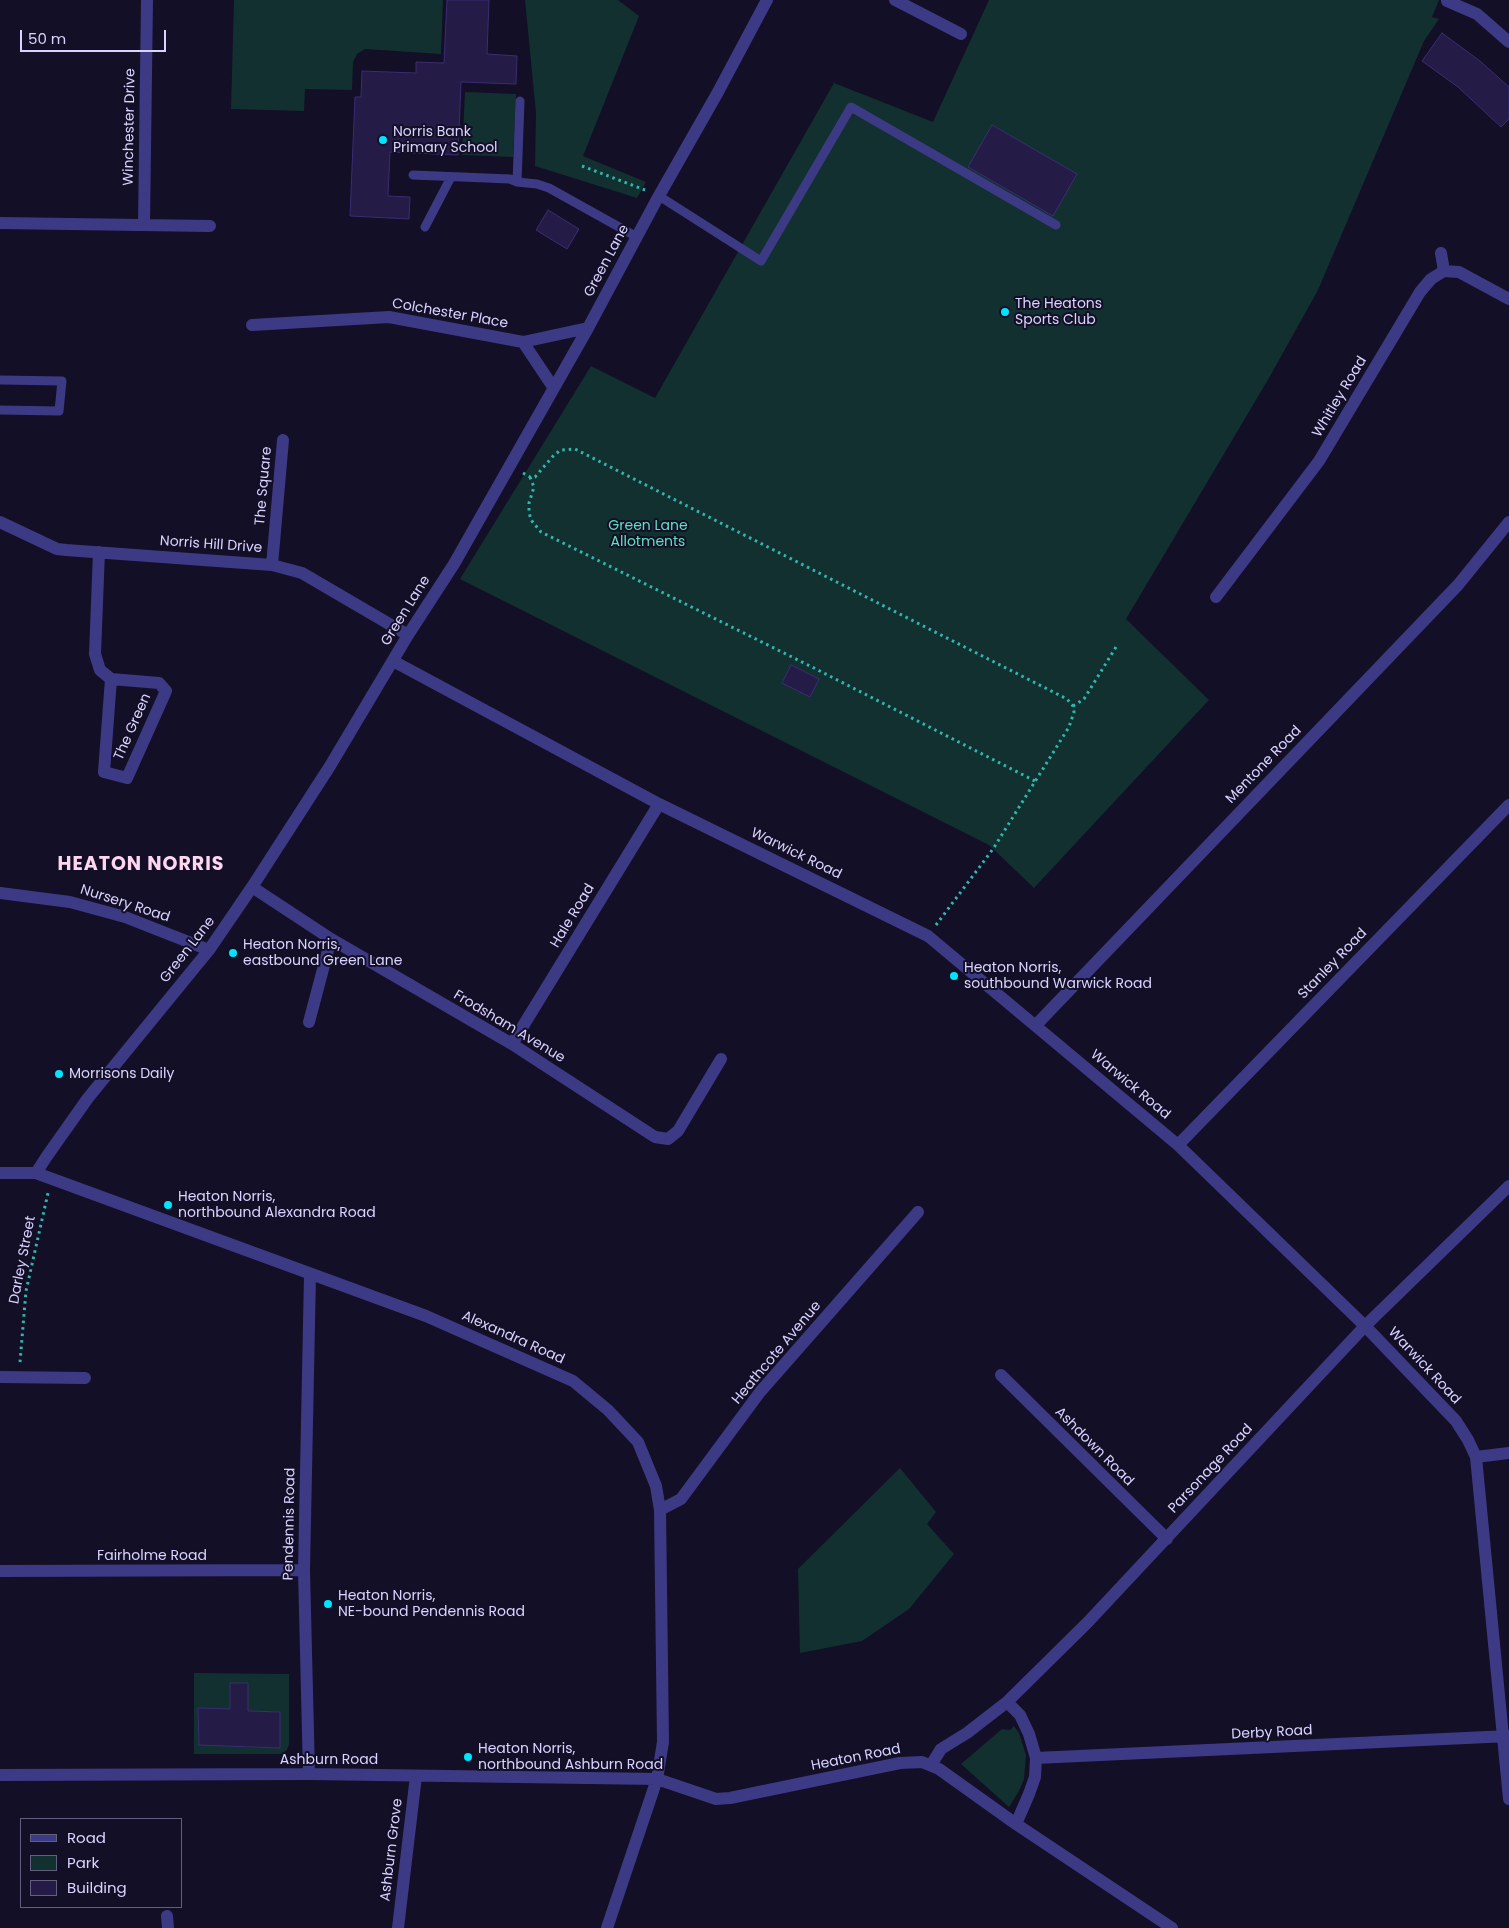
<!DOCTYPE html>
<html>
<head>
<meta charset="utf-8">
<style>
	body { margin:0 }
	#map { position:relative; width:1509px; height:1928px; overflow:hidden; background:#130f26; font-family:Poppins,sans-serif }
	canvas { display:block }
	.legend { position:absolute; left:20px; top:1818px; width:162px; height:90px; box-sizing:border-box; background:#130f26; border:1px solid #625e7d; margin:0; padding:6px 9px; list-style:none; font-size:15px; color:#d9d4ff }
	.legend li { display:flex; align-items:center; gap:10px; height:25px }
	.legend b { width:25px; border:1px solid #625e7d }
	.scale { position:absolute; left:20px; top:30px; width:146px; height:22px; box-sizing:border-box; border:2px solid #d9d4ff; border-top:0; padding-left:6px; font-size:15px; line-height:18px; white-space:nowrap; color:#d9d4ff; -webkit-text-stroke:4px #130f26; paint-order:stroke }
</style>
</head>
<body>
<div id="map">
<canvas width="1509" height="1928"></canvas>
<ul class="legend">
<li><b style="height:6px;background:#3d3a85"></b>Road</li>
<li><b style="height:14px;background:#12302f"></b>Park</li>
<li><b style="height:14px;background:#241b47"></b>Building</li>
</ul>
<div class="scale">50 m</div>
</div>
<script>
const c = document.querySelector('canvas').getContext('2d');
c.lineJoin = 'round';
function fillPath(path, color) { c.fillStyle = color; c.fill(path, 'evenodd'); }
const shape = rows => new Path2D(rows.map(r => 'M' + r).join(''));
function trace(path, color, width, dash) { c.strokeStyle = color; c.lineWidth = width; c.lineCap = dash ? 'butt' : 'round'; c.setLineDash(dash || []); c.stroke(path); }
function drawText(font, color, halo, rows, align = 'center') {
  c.font = font + ' Poppins,sans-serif'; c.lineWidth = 4; c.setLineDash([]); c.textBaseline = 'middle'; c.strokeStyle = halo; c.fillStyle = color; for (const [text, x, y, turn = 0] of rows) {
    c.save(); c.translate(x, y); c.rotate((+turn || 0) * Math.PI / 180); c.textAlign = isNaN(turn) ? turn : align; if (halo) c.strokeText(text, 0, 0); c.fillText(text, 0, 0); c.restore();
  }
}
fillPath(shape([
	[234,0,443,0,441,54,365,49,357,54,353,62,352,90,305,89,304,111,231,109],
	[525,0,618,0,639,16,583,156,646,182,637,198,535,166,536,113],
	[989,0,1439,0,1432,17,1439,19,1424,41,1318,290,1269,378,1126,619,1209,700,1034,888,989,845,460,579,591,366,655,398,834,83,933,122],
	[465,92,516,94,513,157,462,155],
	[900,1468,936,1512,927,1524,954,1554,909,1609,862,1641,800,1653,798,1569],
	[194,1673,289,1674,289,1744,287,1750,281,1754,194,1754],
	[198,1708,207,1708,234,1745,199,1745],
	[241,1711,280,1712,280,1748,242,1747],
	[1014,1726,1019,1733,1026,1755,1024,1779,1019,1791,1009,1807,961,1764,1002,1729,1010,1730]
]), '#12302f');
const building = shape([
	[447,0,489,0,487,54,517,56,516,84,461,82,458,155,390,152,388,196,410,197,409,219,350,216,355,97,361,97,362,71,416,73,416,62,444,63,447,0],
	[1442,33,1480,61,1509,87,1509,119,1501,127,1458,87,1422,61,1442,33],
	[992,125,1077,174,1053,216,968,167,992,125],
	[548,210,579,229,567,249,536,230,548,210],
	[791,665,819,679,810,697,782,683,791,665],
	[230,1683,248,1683,248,1711,280,1712,280,1748,199,1745,198,1708,230,1709,230,1683]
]);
fillPath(building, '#241b47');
trace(building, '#3b2d73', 1);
trace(shape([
	[582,166,645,190],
	[523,473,530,477,535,477,554,455,561,450,575,449,1067,699,1073,706,1074,712,1069,727,993,849,936,925],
	[530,477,534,487,529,503,529,512,531,520,541,532,812,667,1035,781],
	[1073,706,1084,699,1116,647],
	[20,1362,26,1291,48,1193]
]), '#2fb8b0', 3, [2.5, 4]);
trace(shape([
	[413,175,510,179,517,182,537,184,549,188,637,237],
	[517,182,520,101],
	[659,196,761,261,851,107,1056,225],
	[425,227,451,177],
	[0,380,62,381,59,411,0,410]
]), '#3d3a85', 9);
trace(shape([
	[895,0,961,34],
	[1447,1,1477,14,1509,42],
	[0,223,210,226],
	[144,224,147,0],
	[1441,253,1444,271],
	[252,325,389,317,523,342,588,328],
	[523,342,553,387],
	[0,522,57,549,66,550,272,565,302,573,408,635],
	[99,552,95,654,100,670,111,679,159,683,166,691,127,778,104,772,111,679],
	[272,565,283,440],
	[1216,597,1319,461,1420,292,1431,279,1444,271,1459,272,1509,299],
	[393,661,659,804,928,936,1178,1145,1365,1326,1456,1421,1468,1440,1476,1457,1509,1799],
	[252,887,331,939,512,1044,655,1137,668,1139,678,1131,721,1059],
	[0,893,70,902,125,917,209,950],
	[309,1022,331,939],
	[1036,1025,1458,585,1509,522],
	[512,1044,659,804],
	[1178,1145,1509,805],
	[0,1173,36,1173,426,1316,573,1381,608,1410,638,1442,656,1486,660,1510,663,1742,657,1779,607,1928],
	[36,1173,47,1156,88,1098,209,950,252,887,330,766,408,635,454,564,588,328,656,201,718,92,767,0],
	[1001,1375,1167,1539],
	[0,1377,85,1378],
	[1476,1457,1509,1453],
	[660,1510,681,1499,760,1392,918,1212],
	[0,1571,304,1570],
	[1007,1702,1020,1715,1029,1734,1036,1758],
	[931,1765,941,1749,967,1733,1007,1702,1088,1622,1365,1326,1509,1186],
	[309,1774,304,1570,310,1275],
	[0,1775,309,1774,657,1779,716,1799,730,1798,900,1763,922,1762,939,1769,1016,1824,1172,1928],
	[1016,1824,1029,1794,1035,1777,1036,1758,1509,1736],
	[167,1916,168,1928],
	[398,1928,416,1776]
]), '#3d3a85', 12);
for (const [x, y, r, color] of [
	[383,140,5,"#00e5ff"],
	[1005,312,5,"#00e5ff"],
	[233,953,5,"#00e5ff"],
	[954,976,5,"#00e5ff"],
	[59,1074,5,"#00e5ff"],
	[168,1205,5,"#00e5ff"],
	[328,1604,5,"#00e5ff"],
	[468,1757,5,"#00e5ff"]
]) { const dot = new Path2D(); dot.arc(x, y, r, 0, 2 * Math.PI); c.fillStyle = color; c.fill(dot); trace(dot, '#130f26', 2); }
drawText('14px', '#d9d4ff', '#130f26', [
	["Winchester Drive",130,127,-89],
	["Green Lane",607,261,-62],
	["Colchester Place",450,314,10],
	["Whitley Road",1340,397,-59],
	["The Square",264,486,-85],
	["Norris Hill Drive",211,545,4],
	["Green Lane",406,611,-58],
	["The Green",133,727,-66],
	["Mentone Road",1264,765,-46],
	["Warwick Road",796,854,26],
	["Nursery Road",125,904,18],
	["Hale Road",573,916,-59],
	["Green Lane",188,950,-52],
	["Stanley Road",1333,964,-46],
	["Frodsham Avenue",509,1027,31],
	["Warwick Road",1130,1085,40],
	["Darley Street",23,1260,-79],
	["Alexandra Road",513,1338,24],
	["Heathcote Avenue",777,1353,-50],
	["Warwick Road",1424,1366,47],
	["Ashdown Road",1094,1447,45],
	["Parsonage Road",1211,1469,-47],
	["Pendennis Road",290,1524,-89],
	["Fairholme Road",152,1556],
	["Derby Road",1272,1733,-3],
	["Heaton Road",856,1758,-11],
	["Ashburn Road",329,1760],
	["Ashburn Grove",392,1850,-83]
]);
drawText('14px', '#d9d4ff', '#130f26', [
	["Norris Bank",393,132],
	["Primary School",393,148],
	["The Heatons",1015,304],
	["Sports Club",1015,320],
	["Heaton Norris,",243,945],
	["eastbound Green Lane",243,961],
	["Heaton Norris,",964,968],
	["southbound Warwick Road",964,984],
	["Morrisons Daily",69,1074],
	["Heaton Norris,",178,1197],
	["northbound Alexandra Road",178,1213],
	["Heaton Norris,",338,1596],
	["NE-bound Pendennis Road",338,1612],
	["Heaton Norris,",478,1749],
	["northbound Ashburn Road",478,1765]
], 'left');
drawText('14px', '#5fe0c0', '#130f26', [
	["Green Lane",648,526],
	["Allotments",648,542]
]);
c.letterSpacing = '1px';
drawText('bold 19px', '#ffd6f0', '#130f26', [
	["HEATON NORRIS",141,865]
]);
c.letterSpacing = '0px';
</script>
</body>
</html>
